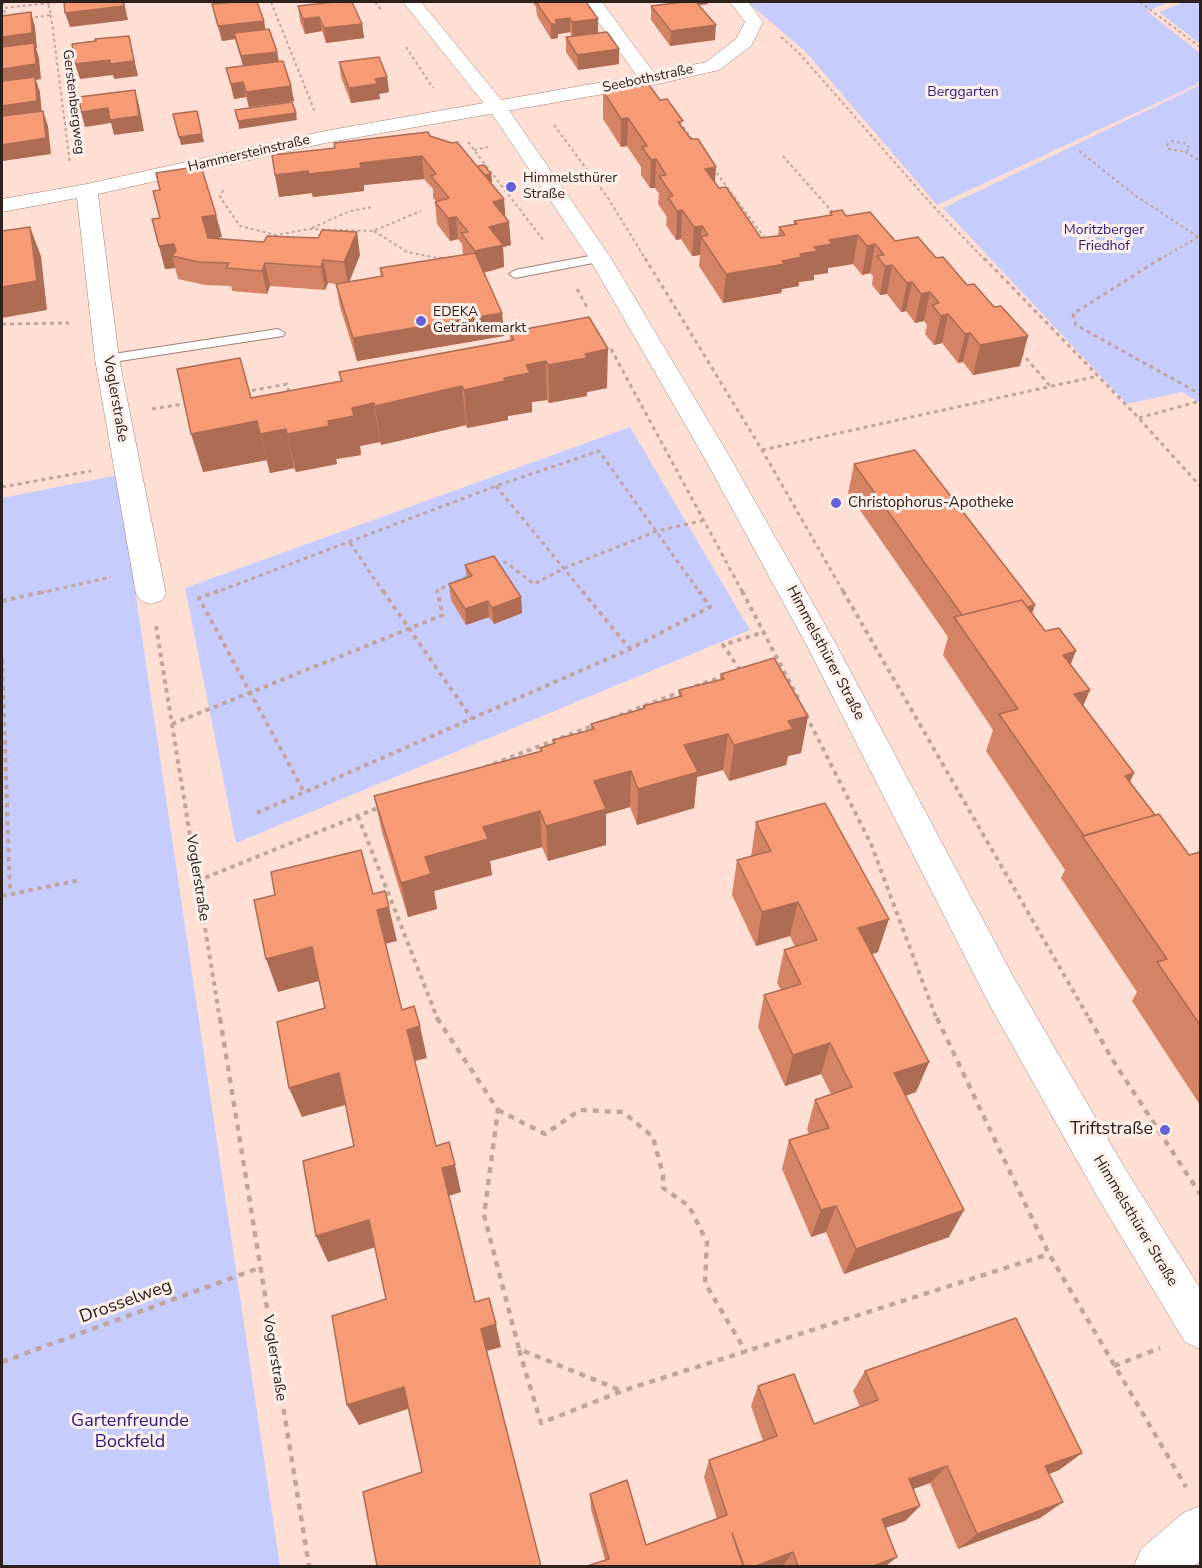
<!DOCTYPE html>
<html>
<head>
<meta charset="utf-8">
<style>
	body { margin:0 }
	#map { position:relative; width:1202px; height:1568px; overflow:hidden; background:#ffdfd3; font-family:"Nunito Sans",sans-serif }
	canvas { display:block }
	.frame { position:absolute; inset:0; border:3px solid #2d211d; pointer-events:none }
</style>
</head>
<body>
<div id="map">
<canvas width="1202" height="1568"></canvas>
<div class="frame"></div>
</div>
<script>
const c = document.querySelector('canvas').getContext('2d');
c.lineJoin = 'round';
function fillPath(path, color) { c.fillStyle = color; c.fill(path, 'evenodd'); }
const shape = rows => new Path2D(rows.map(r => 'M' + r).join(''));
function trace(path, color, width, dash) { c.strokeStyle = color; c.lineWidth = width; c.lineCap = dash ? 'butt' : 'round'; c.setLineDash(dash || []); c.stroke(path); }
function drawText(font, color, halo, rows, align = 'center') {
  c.font = font + ' "Nunito Sans",sans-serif'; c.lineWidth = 6; c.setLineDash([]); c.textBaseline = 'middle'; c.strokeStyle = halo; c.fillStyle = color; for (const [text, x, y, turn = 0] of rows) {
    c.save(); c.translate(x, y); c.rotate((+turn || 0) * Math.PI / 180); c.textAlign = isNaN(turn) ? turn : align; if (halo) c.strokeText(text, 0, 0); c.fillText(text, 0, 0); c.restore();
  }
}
fillPath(shape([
	[747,2,1170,2,1147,11,1200,53,1200,83,937,205,805,51],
	[1184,2,1200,2,1200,44,1159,12],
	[1200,85,1200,403,1182,392,1127,404,943,208],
	[630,427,750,630,236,843,185,588],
	[118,475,280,1566,2,1566,2,498]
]), '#c7ccff');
const service = shape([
	[600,254,606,258,604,261,515,278,509,274,515,270,600,254],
	[278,329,285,333,283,336,107,363,100,359,107,355,278,329]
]);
const minor = shape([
	[584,2,602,2,654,73,706,62,736,39,745,22,730,2,748,2,763,22,751,46,719,70,649,86,325,143,98,194,119,359,166,594,161,601,151,604,141,601,136,594,95,359,77,198,2,212,2,199,87,184,325,131,637,76,584,2],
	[1200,1506,1200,1561,1194,1566,1134,1566,1141,1549,1183,1513,1200,1506]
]);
const tertiary = shape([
	[403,2,421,2,504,103,611,258,731,459,837,646,1014,978,1126,1170,1200,1288,1200,1349,1185,1342,1098,1198,988,1002,807,646,705,459,589,258,490,111,403,2]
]);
trace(service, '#9d8076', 2);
trace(minor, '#9d8076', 1);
trace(tertiary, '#9d8076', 1);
trace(shape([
	[3,2,4,8],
	[271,2,315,112],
	[375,2,382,11],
	[1140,2,1200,47],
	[51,15,70,164],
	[29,18,51,15,48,3],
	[6,19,4,8,59,2],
	[781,37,798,52,932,205,985,260],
	[406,47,433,88],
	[680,122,695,143],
	[554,125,608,198,646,260],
	[1171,141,1187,144,1190,149,1185,152,1169,149,1167,145,1171,141],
	[468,142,544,241],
	[474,150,488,147],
	[1079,151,1136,196,1200,238],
	[1185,152,1200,161],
	[783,156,835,215],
	[713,168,767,241],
	[223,190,220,197,240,226,276,235,309,229,373,231,421,211],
	[312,228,350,211,372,207],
	[374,231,407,252,443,259],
	[885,235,891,236,898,244],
	[1159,260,1200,236]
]), '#bfa59b', 2, [3, 3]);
trace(shape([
	[439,258,443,259],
	[645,258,762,450,844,593],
	[984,258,1134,413,1200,486],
	[1161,258,1073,314,1076,325,1200,394],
	[577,289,588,309],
	[2,324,69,323],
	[611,349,743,593],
	[1021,352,1050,386],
	[244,392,287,384,289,393],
	[152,409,189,403],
	[1139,418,1200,401],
	[762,450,1098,376],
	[496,486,584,593],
	[2,487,91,471],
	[350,543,384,593],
	[496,566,505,562,534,584,565,568,657,531,705,520],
	[40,593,111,577],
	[214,593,496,486,599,451,700,593],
	[438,593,437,590,469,576]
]), '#bfa59b', 3, [4, 4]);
trace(shape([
	[218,591,199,598,304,792],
	[383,591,472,719],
	[582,591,630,649],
	[742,591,800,702],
	[843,591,1090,1020],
	[2,601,47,591],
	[156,626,220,1020],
	[2,659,10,893],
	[740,670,723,645,764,632],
	[695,686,725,676],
	[806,715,871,844,937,1020],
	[172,724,443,615,437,591],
	[485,767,683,691],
	[257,813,630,649,710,607,699,591],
	[358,816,438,1020],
	[197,881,380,807],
	[2,896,80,880]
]), '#bfa59b', 4, [4.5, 4.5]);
trace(shape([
	[220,1018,309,1566],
	[437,1018,498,1110,484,1215,519,1349,622,1391],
	[937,1018,1049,1254,1186,1487],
	[1089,1018,1112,1059,1200,1194],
	[498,1110,545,1134,580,1110,623,1112,653,1137,663,1175,663,1188,689,1206,707,1242,705,1283,746,1352],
	[519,1350,541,1423,622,1391,1049,1254],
	[2,1362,259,1268],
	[1114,1366,1160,1348]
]), '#bfa59b', 4.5, [6, 6]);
fillPath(service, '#fff');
fillPath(minor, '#fff');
fillPath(tertiary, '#fff');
fillPath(shape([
	[216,2,257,2,264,21,265,29,277,52,279,62,291,86,294,101,249,107,246,97,234,99,226,68,243,66,235,39,222,41,212,4,216,4],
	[532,2,586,2,598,19,598,33,619,64,578,70,566,52,566,37,572,37,570,32,558,34,558,38,551,39,537,16,536,7],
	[669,2,708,2,708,4,699,5,715,40,670,46,651,20,651,6,670,3],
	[298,6,362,24,364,38,326,43,322,31,305,34,300,21],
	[339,62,387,77,389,92,379,94,380,99,351,103,341,77],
	[603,91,660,100,682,127,715,183,761,238,778,236,779,227,794,224,794,221,830,215,830,212,846,216,895,241,1020,366,973,375,963,362,958,363,942,343,934,345,925,334,927,325,924,321,915,323,906,311,901,312,887,294,880,295,872,285,873,276,870,273,862,275,853,264,828,268,828,273,814,275,814,280,799,282,799,286,782,289,781,293,723,303,699,266,700,255,692,256,681,239,676,240,666,225,667,217,658,204,659,194,655,188,650,188,641,175,641,167,627,146,621,147,603,119],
	[430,136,477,167,491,174,492,182,490,182,506,218,511,245,503,247,504,267,484,273,502,313,504,336,357,361,340,307,336,284,328,283,325,290,270,286,267,294,232,291,231,286,205,285,178,279,175,268,165,269,152,219,216,215,222,237,216,238,360,255,349,282,381,277,380,268,463,255,462,244,458,239,450,241,437,224,435,202,436,201,433,198,433,189,424,179,364,185,364,191,313,197,312,193,279,197,275,175,334,148],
	[510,332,607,388,587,392,587,396,549,403,547,400,532,402,532,412,508,416,508,420,467,428,466,425,381,445,380,442,360,446,361,455,336,459,337,464,296,472,294,468,270,473,267,460,203,472,251,398,341,381,339,372,510,340],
	[854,464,1035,605,1032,614,1090,690,1083,705,1134,773,1130,782,1155,815,1189,855,1200,852,1200,1105,1132,1001,1137,992,1061,878,1065,870,986,751,993,730,943,655,948,637,848,493],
	[465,565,521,597,522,613,494,624,489,617,466,625,451,600,449,584,467,578],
	[721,674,808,716,801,753,788,756,786,765,729,781,723,770,697,777,694,808,637,825,630,807,606,814,606,845,548,861,542,847,490,861,492,875,434,891,437,909,408,917,382,832,374,796,540,751,540,748,554,744,553,740,591,730,591,724,643,709,643,706,679,697,679,690,720,679],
	[756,822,878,952,872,954,929,1062,916,1092,905,1096,949,1237,844,1274,826,1232,811,1237,782,1169,789,1140,809,1134,807,1129,815,1100,831,1094,821,1074,785,1086,758,1027,764,995,781,990,777,983,784,950,795,947,790,936,756,946,732,895,737,860,751,857],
	[865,1371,1082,1453,1059,1470,1049,1474,1063,1502,1040,1518,958,1549,930,1483,913,1489,920,1506,905,1521,885,1528,886,1566,587,1566,605,1560,591,1509,590,1494,646,1545,717,1519,704,1477,709,1460,763,1441,751,1406,758,1386,814,1424,860,1407,853,1391]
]), '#d48465');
fillPath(shape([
	[124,2,128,20,70,27,65,13],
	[216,2,253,2,218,10],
	[651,2,664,2,651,3],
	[675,2,708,2,708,4,675,8],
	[31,12,35,27,37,48,36,48,39,58,41,79,36,80,40,92,42,116,2,122,2,37],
	[319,17,322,31,305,34,303,19],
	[570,18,570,32,558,34,558,38,551,39,551,24,555,20],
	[598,19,598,34,573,37,572,22],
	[264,21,266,35,234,33,235,39,222,41,218,26],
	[362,24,364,38,326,43,324,28],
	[716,25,715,40,670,46,671,31],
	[129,36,138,76,114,79,113,75,80,79,75,64],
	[619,49,619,64,578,70,577,55],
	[277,52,280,67,244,71,241,56],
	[387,77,389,92,379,94,380,99,351,103,349,88,375,79],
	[243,82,246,97,234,99,231,84],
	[291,86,294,101,249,107,246,92],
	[135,90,139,105,144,131,114,135,111,123,85,127,81,112],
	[43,111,48,126,51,154,3,161,2,158,2,145],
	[296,113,297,120,239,129,238,121],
	[628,118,627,146,621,147,621,119],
	[202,134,204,142,181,145,179,137],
	[422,156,424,179,364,185,364,191,313,197,312,193,279,197,275,175,360,163],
	[656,159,655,188,650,188,651,160],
	[716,167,714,195,705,169],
	[491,174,492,182,485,183,485,175],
	[504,199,506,222,493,202],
	[682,210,681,239,676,240,677,211],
	[216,215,222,237,208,240,202,217],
	[456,217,458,239,450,241,448,218],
	[509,222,511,245,503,247,504,267,477,274,475,251,489,227],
	[702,226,700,255,692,256,694,227],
	[30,227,41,256,47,310,2,318,2,287],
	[357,232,360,255,348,285,344,262],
	[858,235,853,264,828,268,828,273,814,275,814,280,799,282,799,286,782,289,781,293,723,303,726,274,800,254,829,240],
	[174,244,178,257,172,256,175,268,165,269,159,246],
	[875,244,870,273,862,275,867,246],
	[323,260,328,283,325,290,321,267],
	[265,263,270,286,267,294,262,271],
	[892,265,887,294,880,295,885,266],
	[912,282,906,311,901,312,907,283],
	[930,292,924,321,915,323,921,294],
	[502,313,504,336,357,361,353,338],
	[948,314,942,343,934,345,941,316],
	[970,333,963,362,958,363,965,334],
	[1028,336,1020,366,973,375,980,345],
	[608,349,607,388,587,392,587,396,549,403,548,365,585,354],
	[546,361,547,400,532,402,532,412,508,416,508,420,467,428,464,390,504,378,526,365],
	[462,386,466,425,381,445,375,406],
	[374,403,380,442,360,446,361,455,336,459,337,464,296,472,287,434,328,421,352,408],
	[257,421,267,460,203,472,191,434],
	[286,429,294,468,270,473,260,434],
	[521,597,522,613,494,624,492,608],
	[488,601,489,617,466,625,465,609],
	[1035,605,1024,635,967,622],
	[1076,651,1061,689,1063,655],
	[1090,690,1074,727,1074,694],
	[808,716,801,753,788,756,786,765,729,781,734,745,788,721],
	[728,734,723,770,697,777,694,808,637,825,638,789,684,745],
	[631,771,630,807,606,814,606,845,548,861,546,826,594,781],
	[1134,773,1116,810,1125,776],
	[540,811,542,847,490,861,492,875,434,891,437,909,408,917,401,883,425,857,483,827],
	[798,902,790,936,756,946,762,912],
	[389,907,397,941,385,944,377,910],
	[889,919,878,952,848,961,858,928],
	[312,947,323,980,278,992,266,959],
	[420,1026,427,1058,415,1061,407,1030],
	[830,1043,821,1074,785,1086,793,1055],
	[929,1062,916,1092,882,1104,894,1073],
	[339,1073,349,1104,302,1117,289,1088],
	[455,1165,461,1192,449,1196,442,1168],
	[836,1206,826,1232,811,1237,821,1210],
	[964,1210,949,1237,844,1274,856,1249],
	[369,1220,379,1246,328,1262,316,1236],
	[496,1324,501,1347,487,1351,481,1329],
	[404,1387,414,1407,359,1425,347,1405],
	[1082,1453,1059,1470,1024,1483,1045,1466],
	[947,1466,930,1483,894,1496,909,1479],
	[1063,1502,1040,1518,958,1549,977,1534],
	[920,1506,905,1521,868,1534,882,1519],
	[793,1552,783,1566,756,1566],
	[897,1557,886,1566,873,1566]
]), '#ad6c53');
const building = shape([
	[64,2,123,2,124,6,65,13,64,2],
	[237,2,257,2,264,21,218,26,212,4,237,2],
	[334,2,352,2,362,24,324,28,319,17,303,19,298,6,334,2],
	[536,2,586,2,598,19,572,22,570,18,555,20,558,24,551,24,536,2],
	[684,2,696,2,716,25,671,31,651,6,684,2],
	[31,12,32,33,2,37,2,16,31,12],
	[269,29,277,52,241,56,234,33,269,29],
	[607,32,619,49,577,55,566,37,607,32],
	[129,36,134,61,110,64,110,60,75,64,72,44,96,41,95,39,129,36],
	[34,43,36,64,2,69,2,47,34,43],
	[379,57,387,77,375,79,378,84,349,88,339,62,379,57],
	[283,61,291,86,246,92,243,82,231,84,226,68,283,61],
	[35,77,37,101,2,106,2,81,35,77],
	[649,85,660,100,667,99,683,121,678,122,691,139,698,139,716,167,705,169,719,188,726,187,761,238,785,235,779,227,797,224,794,221,832,215,830,212,842,210,846,216,870,212,895,241,918,237,936,258,943,257,967,285,974,284,994,307,1001,306,1028,336,980,345,970,333,965,334,948,314,941,316,932,305,939,303,930,292,921,294,912,282,907,283,892,265,885,266,877,256,884,255,875,244,867,246,858,235,829,240,832,244,814,247,818,251,800,254,802,257,782,261,785,264,726,274,701,237,708,235,702,226,694,227,682,210,677,211,668,197,673,196,659,176,666,175,656,159,651,160,642,147,647,146,628,118,621,119,603,91,649,85],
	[135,90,139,116,110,120,108,108,81,112,79,97,135,90],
	[292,102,296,113,238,121,235,110,292,102],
	[43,111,46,138,2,145,2,116,43,111],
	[197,111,202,134,179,137,173,114,197,111],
	[428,132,430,136,452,143,457,142,504,199,493,202,509,222,489,227,503,245,475,251,461,233,468,232,456,217,448,218,435,202,449,198,431,176,436,174,422,156,360,163,361,168,309,174,308,171,275,175,272,155,335,148,334,143,428,132],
	[484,165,491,174,485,175,477,166,484,165],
	[201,166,216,215,202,217,208,238,264,242,267,236,318,238,322,230,357,232,344,262,323,260,321,267,265,263,262,271,226,268,229,263,199,262,172,256,176,251,174,244,159,246,152,219,160,218,153,191,160,190,156,173,201,166],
	[30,227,37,281,2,287,2,231,30,227],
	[475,253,502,313,353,338,336,284,383,276,380,268,475,253],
	[589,317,608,349,585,354,587,358,548,365,546,361,526,365,530,373,504,378,505,381,464,390,462,386,375,406,374,403,352,408,354,416,328,421,329,426,287,434,286,429,260,434,257,421,191,434,177,369,240,358,251,398,342,381,339,372,514,340,510,332,589,317],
	[915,450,1035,605,1027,607,1022,600,962,615,854,464,915,450],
	[494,556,521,597,492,608,488,601,465,609,449,584,472,576,465,565,494,556],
	[1022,600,1045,631,1059,628,1076,651,1063,655,1090,690,1074,694,1134,773,1125,776,1155,815,1084,836,999,714,1018,709,954,617,1022,600],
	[774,658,808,716,788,721,793,729,734,745,728,734,684,745,698,772,638,789,631,771,594,781,606,809,546,826,540,811,483,827,488,839,425,857,431,874,401,883,374,796,542,751,540,748,555,743,553,740,594,729,591,724,645,708,643,706,682,696,679,690,724,679,721,674,774,658],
	[825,803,889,919,858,928,929,1062,894,1073,964,1210,856,1249,836,1206,821,1210,789,1140,829,1128,815,1100,852,1087,830,1043,793,1055,764,995,801,984,784,950,817,940,798,902,762,912,737,860,771,851,756,822,825,803],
	[1159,814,1189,855,1200,852,1200,1025,1157,962,1167,959,1082,836,1159,814],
	[361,850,373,894,385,891,389,907,377,910,402,1010,414,1006,420,1026,407,1030,436,1146,449,1142,455,1165,442,1168,475,1302,489,1298,496,1324,481,1329,541,1566,377,1566,363,1492,422,1472,404,1387,347,1405,332,1316,386,1299,369,1220,316,1236,303,1161,354,1146,339,1073,289,1088,277,1022,325,1008,312,947,266,959,254,900,275,895,271,872,361,850],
	[1016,1318,1082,1453,1045,1466,1063,1502,977,1534,947,1466,909,1479,920,1506,882,1519,897,1557,873,1566,798,1566,793,1552,756,1566,744,1566,732,1533,743,1566,587,1566,609,1559,590,1494,627,1480,646,1545,727,1515,709,1460,777,1436,758,1386,794,1374,814,1424,878,1400,865,1371,1016,1318]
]);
fillPath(building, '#f79a76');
trace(building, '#ad6c53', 1.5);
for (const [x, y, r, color] of [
	[511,187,6,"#6661db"],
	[421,321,6,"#6661db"],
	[836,503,6,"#6661db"],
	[1165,1130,6,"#6661db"]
]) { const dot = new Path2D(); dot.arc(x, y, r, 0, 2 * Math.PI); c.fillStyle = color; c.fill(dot); trace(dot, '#fef1ec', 2); }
drawText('14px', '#2d211d', '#fef1ec', [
	["Seebothstraße",648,79,-12],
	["Gerstenbergweg",73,102,83],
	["Hammersteinstraße",249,154,-13]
]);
drawText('14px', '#2b1b7c', '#fef1ec', [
	["Berggarten",963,93],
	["Moritzberger",1104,231],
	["Friedhof",1104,247]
]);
drawText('14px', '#2d211d', '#fef1ec', [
	["Himmelsthürer",523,179],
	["Straße",523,195],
	["EDEKA",433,313],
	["Getränkemarkt",433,329]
], 'left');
drawText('15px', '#2d211d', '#fef1ec', [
	["Voglerstraße",115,399,80],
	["Himmelsthürer Straße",825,653,62],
	["Voglerstraße",197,878,81],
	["Himmelsthürer Straße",1135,1221,59],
	["Voglerstraße",274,1358,81]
]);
drawText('15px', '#2d211d', '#fef1ec', [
	["Christophorus-Apotheke",848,503]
], 'left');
drawText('18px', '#2d211d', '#fef1ec', [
	["Triftstraße",1153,1130]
], 'right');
drawText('18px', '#2d211d', '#fef1ec', [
	["Drosselweg",126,1302,-20]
]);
drawText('18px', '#2b1b7c', '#fef1ec', [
	["Gartenfreunde",130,1422],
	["Bockfeld",130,1443]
]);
</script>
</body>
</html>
